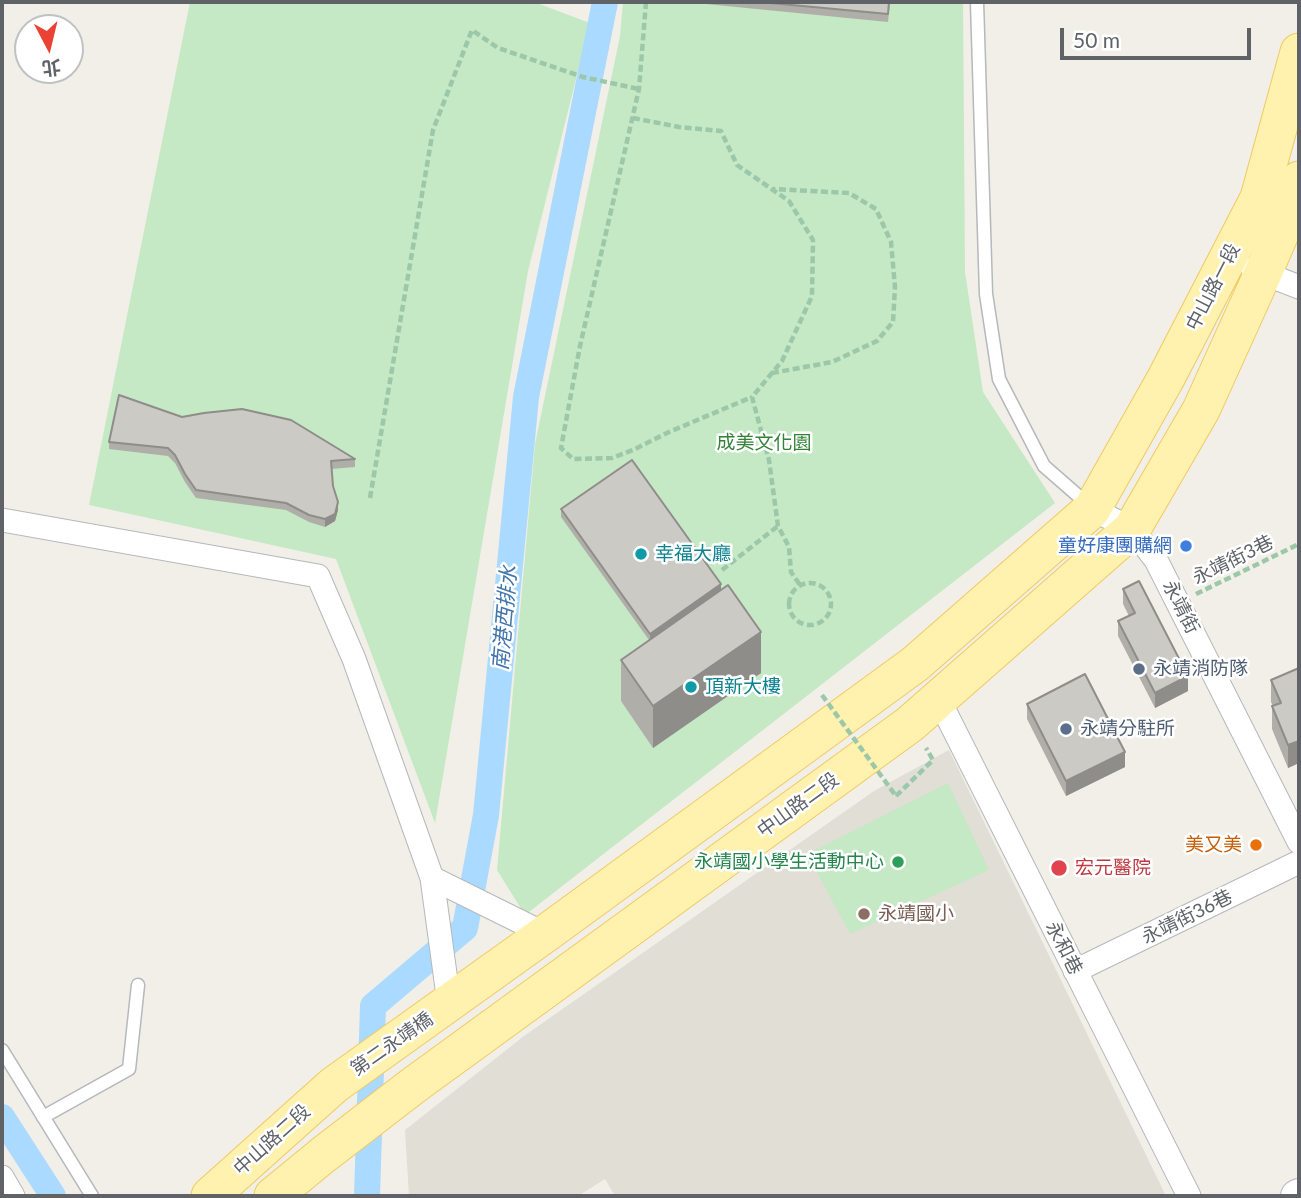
<!DOCTYPE html>
<html>
<head>
<meta charset="utf-8">
<style>
	body { margin:0 }
	#map { position:relative; width:1301px; height:1198px; overflow:hidden; background:#f1efe8; font-family:Lato,"Noto Sans TC",sans-serif }
	canvas { display:block }
	.frame { position:absolute; inset:0; border:4px solid #5f6368; pointer-events:none }
	.north { position:absolute; left:14px; top:14px; width:70px; height:70px; box-sizing:border-box; background:#fff; border:2px solid #bfc1c3; border-radius:50%; rotate:173deg; font-size:19px; font-weight:700; line-height:28px; text-align:center; color:#5f6368 }
	.north::after { content:''; display:block; margin:auto; width:24px; height:32px; background:#ea4335; clip-path:polygon(50% 0,100% 100%,50% 72%,0 100%) }
	.scale { position:absolute; left:1060px; top:28px; width:191px; height:32px; box-sizing:border-box; border:4px solid #5f6368; border-top:0; padding-left:9px; font-size:21px; line-height:24px; white-space:nowrap; color:#5f6368; -webkit-text-stroke:5px #fff; paint-order:stroke }
</style>
</head>
<body>
<div id="map">
<canvas width="1301" height="1198"></canvas>
<div class="frame"></div>
<div class="north">北</div>
<div class="scale">50 m</div>
</div>
<script>
const c = document.querySelector('canvas').getContext('2d');
c.lineJoin = 'round';
function fillPath(path, color) { c.fillStyle = color; c.fill(path, 'evenodd'); }
const shape = rows => new Path2D(rows.map(r => 'M' + r).join(''));
function trace(path, color, width, dash) { c.strokeStyle = color; c.lineWidth = width; c.lineCap = dash ? 'butt' : 'round'; c.setLineDash(dash || []); c.stroke(path); }
function drawText(font, color, halo, rows, align = 'center') {
  c.font = font + ' Lato,"Noto Sans TC",sans-serif'; c.lineWidth = 5; c.setLineDash([]); c.textBaseline = 'middle'; c.strokeStyle = halo; c.fillStyle = color; for (const [text, x, y, turn = 0] of rows) {
    c.save(); c.translate(x, y); c.rotate((+turn || 0) * Math.PI / 180); c.textAlign = isNaN(turn) ? turn : align; if (halo) c.strokeText(text, 0, 0); c.fillText(text, 0, 0); c.restore();
  }
}
fillPath(shape([
	[949,750,1166,1196,615,1196,605,1179,578,1196,409,1196,405,1130,524,1036,874,791]
]), '#e1ded6');
fillPath(shape([
	[190,2,534,2,590,23,528,271,435,823,336,559,89,505],
	[623,2,963,2,965,272,983,392,1055,503,525,915,497,870,535,444,620,36],
	[948,783,989,870,850,934,807,854]
]), '#c5e8c5');
trace(shape([
	[2,1117,53,1196],
	[367,1196,373,1006,465,928,486,815,526,397,605,2]
]), '#aadaff', 26);
const lane = shape([
	[977,2,986,294,999,379,1044,466,1091,507],
	[2,1050,92,1196],
	[43,1117,129,1069,138,985]
]);
const street = shape([
	[1253,269,1299,287],
	[1092,509,1132,529,1156,560,1299,842],
	[2,520,318,576,354,659,432,878,449,1003],
	[939,700,1189,1196],
	[432,878,545,934],
	[1075,971,1299,862],
	[2,1177,13,1196]
]);
const secondary = shape([
	[1297,1196,1299,1195]
]);
const primary = shape([
	[210,1196,334,1085,545,934,915,664,1092,509,1166,378,1259,198,1299,52],
	[273,1196,323,1155,414,1085,910,724,1132,529,1201,410,1263,273,1292,206,1299,180]
]);
trace(lane, '#b5b8bc', 15);
trace(street, '#b5b8bc', 25);
trace(secondary, '#b6babf', 34);
trace(primary, '#f2c960', 39);
trace(shape([
	[646,2,639,89,580,346,561,448,573,459,612,458,633,450,669,432,752,397],
	[633,118,679,127,721,131,737,165,789,201,813,240,812,296,782,361,752,397,769,460,778,526,789,547,791,572,800,585],
	[772,373,832,362,877,341,893,322,895,287,891,242,876,209,849,193,773,189],
	[370,498,433,130,472,30,498,48,583,77,639,89],
	[722,570,778,526],
	'789 604a21 21 0 1 1 42 0a21 21 0 1 1-42 0Z',
	[1196,594,1299,544],
	[896,796,933,760,926,748]
]), '#9cc7a9', 4.5, [7, 3.5]);
trace(lane, '#fff', 12);
trace(street, '#fff', 23);
trace(secondary, '#fff', 32);
trace(primary, '#fff2af', 37);
trace(shape([
	[822,695,896,796]
]), '#9cc7a9', 4.5, [7, 3.5]);
fillPath(shape([
	[686,2,890,2,888,22],
	[182,417,355,459,355,467,331,469,333,486,338,510,335,521,325,527,309,522,286,510,196,498,185,482,175,463,168,456,109,449,109,442],
	[561,509,721,591,761,673,653,748,621,701,621,660,649,640,561,517],
	[1123,589,1188,691,1155,708,1118,636,1118,621,1129,616,1123,604],
	[1299,668,1299,763,1288,768,1272,729,1272,706,1273,706,1271,702,1271,680],
	[1027,704,1125,767,1066,796,1027,719]
]), '#afaea9');
fillPath(shape([
	[338,502,338,510,335,521,325,527,325,519],
	[721,584,721,592,650,642,650,634],
	[761,632,761,673,653,748,653,706],
	[1188,676,1188,691,1155,708,1155,693],
	[1299,741,1299,763,1288,768,1288,745],
	[1125,752,1125,767,1066,796,1066,781]
]), '#8f8d8a');
const building = shape([
	[760,2,889,2,888,14,760,2],
	[119,395,182,417,204,413,242,409,291,420,355,459,331,461,333,486,338,502,335,514,325,519,309,515,286,503,196,490,185,474,175,455,168,448,109,442,119,395],
	[632,460,721,584,650,634,561,509,632,460],
	[1139,581,1188,676,1155,693,1118,621,1135,613,1123,589,1139,581],
	[728,585,761,632,653,706,621,660,728,585],
	[1299,668,1299,741,1288,745,1272,706,1281,703,1271,680,1299,668],
	[1085,674,1125,752,1066,781,1027,704,1085,674]
]);
fillPath(building, '#cccac5');
trace(building, '#8f8d8a', 2);
for (const [x, y, r, color] of [
	[1186,546,7,"#3f7fe0"],
	[641,554,7,"#0f9aa8"],
	[1139,669,7,"#5c6f8a"],
	[691,687,7,"#0f9aa8"],
	[1066,729,7,"#5c6f8a"],
	[1256,845,7,"#e8710a"],
	[898,862,7,"#2e9e5b"],
	[1059,868,9,"#e0444e"],
	[864,914,7,"#8d6e63"]
]) { const dot = new Path2D(); dot.arc(x, y, r, 0, 2 * Math.PI); c.fillStyle = color; c.fill(dot); trace(dot, '#fff', 2.5); }
drawText('19px', '#5f6368', '#fff', [
	["中山路一段",1213,287,-63],
	["永靖街3巷",1233,560,-26],
	["永靖街",1181,607,63],
	["中山路二段",798,805,-36],
	["永靖街36巷",1187,917,-26],
	["永和巷",1064,948,63],
	["第二永靖橋",392,1044,-35],
	["中山路二段",272,1140,-42]
]);
drawText('19px', '#348238', '#fff', [
	["成美文化園",764,443]
]);
drawText('19px', '#366cbe', '#fff', [
	["童好康團購網",1172,546]
], 'right');
drawText('19px', '#0d838f', '#fff', [
	["幸福大廳",655,554],
	["頂新大樓",705,687]
], 'left');
drawText('19px', '#4e5e75', '#fff', [
	["永靖消防隊",1153,669],
	["永靖分駐所",1080,729]
], 'left');
drawText('19px', '#c56008', '#fff', [
	["美又美",1242,845]
], 'right');
drawText('19px', '#27864d', '#fff', [
	["永靖國小學生活動中心",884,862]
], 'right');
drawText('19px', '#be3a42', '#fff', [
	["宏元醫院",1075,868]
], 'left');
drawText('19px', '#785e54', '#fff', [
	["永靖國小",878,914]
], 'left');
drawText('italic 21px', '#4174aa', '#fff', [
	["南港西排水",505,618,-85]
]);
</script>
</body>
</html>
